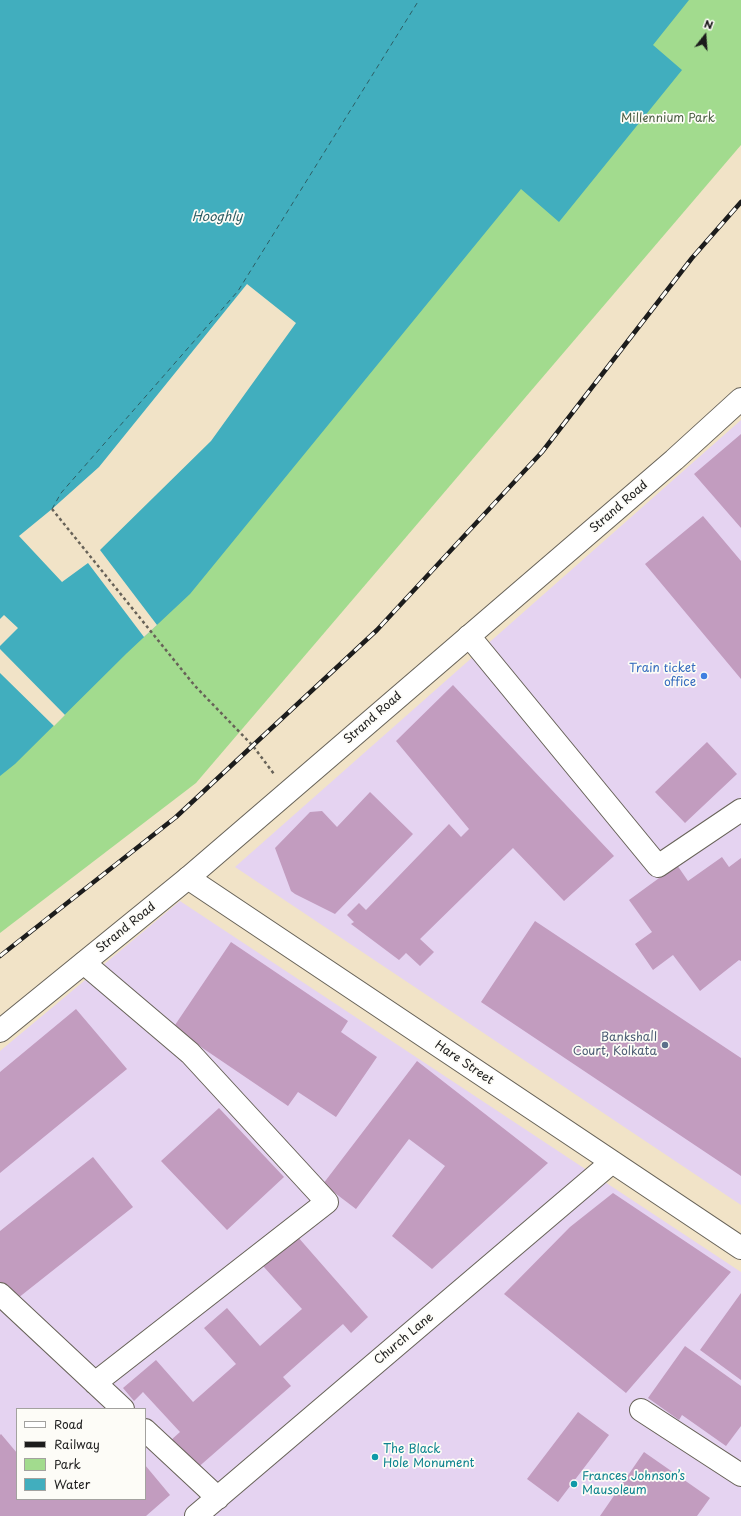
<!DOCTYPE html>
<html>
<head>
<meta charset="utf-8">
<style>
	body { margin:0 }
	#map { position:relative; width:741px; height:1516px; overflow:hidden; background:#f1e3c7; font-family:"Playpen Sans",sans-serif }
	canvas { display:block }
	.legend { position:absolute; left:16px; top:1408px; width:130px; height:92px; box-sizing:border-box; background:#fdfcf7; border:1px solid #a3a29f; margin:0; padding:5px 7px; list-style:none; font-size:12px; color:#1c1c1c }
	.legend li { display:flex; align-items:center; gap:8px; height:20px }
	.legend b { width:20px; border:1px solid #a3a29f }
	.north { position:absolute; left:685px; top:16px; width:40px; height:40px; -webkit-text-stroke:3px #fdfcf7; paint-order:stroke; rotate:17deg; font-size:11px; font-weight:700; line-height:16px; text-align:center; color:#1c1c1c }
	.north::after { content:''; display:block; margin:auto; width:14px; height:18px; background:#1c1c1c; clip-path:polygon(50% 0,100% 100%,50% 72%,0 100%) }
</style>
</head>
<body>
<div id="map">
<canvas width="741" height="1516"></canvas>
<ul class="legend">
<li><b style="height:5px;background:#fff"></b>Road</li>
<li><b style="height:5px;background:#1c1c1c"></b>Railway</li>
<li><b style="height:11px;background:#a2db8e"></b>Park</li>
<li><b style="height:11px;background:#41aebe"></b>Water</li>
</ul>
<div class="north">N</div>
</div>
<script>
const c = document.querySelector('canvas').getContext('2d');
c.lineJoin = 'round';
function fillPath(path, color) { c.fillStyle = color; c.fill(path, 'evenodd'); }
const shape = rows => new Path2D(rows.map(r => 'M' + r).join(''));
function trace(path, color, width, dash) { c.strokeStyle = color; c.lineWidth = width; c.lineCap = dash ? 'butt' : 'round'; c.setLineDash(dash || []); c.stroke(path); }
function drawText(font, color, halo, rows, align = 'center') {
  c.font = font + ' "Playpen Sans",sans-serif'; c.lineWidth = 3.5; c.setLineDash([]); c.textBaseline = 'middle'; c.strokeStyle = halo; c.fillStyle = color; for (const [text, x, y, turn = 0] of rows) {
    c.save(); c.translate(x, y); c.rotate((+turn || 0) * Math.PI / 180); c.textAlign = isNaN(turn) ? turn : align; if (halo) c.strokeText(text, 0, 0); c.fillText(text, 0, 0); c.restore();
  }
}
fillPath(shape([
	[741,420,741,1205,235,867],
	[180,901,741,1272,741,1516,0,1516,0,1051],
	[17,1409,145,1409,145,1499,17,1499]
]), '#e5d3f1');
fillPath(shape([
	[672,0,741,0,741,145,196,783,0,933,0,763]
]), '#a2db8e');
fillPath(shape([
	[0,0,689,0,653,45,682,70,559,222,521,189,190,594,127,653,15,764,0,776]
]), '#41aebe');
fillPath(shape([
	[247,284,296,323,211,441,100,550,157,625,144,637,88,563,62,582,19,536,52,509,99,467],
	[4,615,18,628,0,646,0,619],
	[0,649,65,715,54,726,0,673]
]), '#f1e3c7');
trace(shape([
	[52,509,61,493,238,291,419,0]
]), '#2d5e65', 1, [5, 4]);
fillPath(shape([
	[741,434,741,528,694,474],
	[703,516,741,561,741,679,645,564],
	[453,685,614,856,564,901,513,848,420,939,434,952,420,966,406,953,399,960,351,924,354,922,347,915,359,903,366,910,449,824,461,837,469,829,396,741],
	[707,742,737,774,685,823,655,792],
	[370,792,413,834,335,914,295,894,291,891,275,848,310,812,322,811,337,827],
	[722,857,729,867,741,858,741,961,739,960,700,991,673,955,653,970,635,944,652,932,629,900,677,865,688,881],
	[535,921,741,1058,741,1176,481,1002],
	[231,942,348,1021,341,1032,377,1057,336,1117,298,1092,288,1106,173,1028],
	[76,1009,127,1069,0,1173,0,1072],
	[417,1061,548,1163,432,1269,392,1236,445,1166,409,1139,356,1209,323,1184],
	[219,1108,284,1177,227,1230,161,1161],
	[93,1157,133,1207,13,1302,0,1286,0,1231],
	[613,1193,731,1272,626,1393,504,1294,570,1227],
	[297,1236,368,1317,351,1333,343,1324,283,1377,291,1386,195,1470,170,1441,180,1432,143,1392,134,1401,123,1388,156,1360,193,1402,236,1364,204,1328,227,1308,260,1346,302,1309,263,1266],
	[741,1293,741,1380,700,1350],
	[685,1346,741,1386,741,1426,726,1446,682,1415,679,1420,648,1398],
	[578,1412,609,1435,558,1502,527,1479],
	[1,1434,17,1453,17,1499,145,1499,145,1465,170,1495,146,1516,0,1516,0,1435],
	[644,1452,710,1498,697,1516,600,1516]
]), '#c29cbf');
const minor = shape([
	[469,636,658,866,741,810],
	[188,878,741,1248],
	[84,963,190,1053,327,1202,95,1383],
	[0,1294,123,1409],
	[641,1410,741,1475],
	[145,1430,218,1498],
	[196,1516,612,1162]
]);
const major = shape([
	[0,1031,188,878,674,460,741,399]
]);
trace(minor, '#676258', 24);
trace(major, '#676258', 24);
trace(shape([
	[52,509,195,686,253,746,274,774]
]), '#676258', 2.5, [3, 3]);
trace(minor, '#fff', 22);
trace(major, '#fff', 22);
const rail = shape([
	[0,956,176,817,377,630,542,452,692,258,741,202]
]);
trace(rail, '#1c1c1c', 4.5);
trace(rail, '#fdfcf7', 3, [9]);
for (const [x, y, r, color] of [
	[704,676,4,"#3f7fe0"],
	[665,1045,4,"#5c6f8a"],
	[375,1457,4,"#0f9aa8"],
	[574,1484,4,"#0f9aa8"]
]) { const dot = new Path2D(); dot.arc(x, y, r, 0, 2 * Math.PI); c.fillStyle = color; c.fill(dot); trace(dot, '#fdfcf7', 1.5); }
drawText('12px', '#4b5f44', '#fdfcf7', [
	["Millennium Park",668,119]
]);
drawText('12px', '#1c1c1c', '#fdfcf7', [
	["Strand Road",619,507,-41],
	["Strand Road",373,718,-41],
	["Strand Road",126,928,-39],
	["Hare Street",464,1063,34],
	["Church Lane",404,1339,-40]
]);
drawText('12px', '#366cbe', '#fdfcf7', [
	["Train ticket",696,669],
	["office",696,683]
], 'right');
drawText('12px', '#4e5e75', '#fdfcf7', [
	["Bankshall",657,1038],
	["Court, Kolkata",657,1052]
], 'right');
drawText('12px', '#0d838f', '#fdfcf7', [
	["The Black",383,1450],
	["Hole Monument",383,1464],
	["Frances Johnson’s",582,1477],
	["Mausoleum",582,1491]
], 'left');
drawText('italic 13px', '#2d5e65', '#fdfcf7', [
	["Hooghly",217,217]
]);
</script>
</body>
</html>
